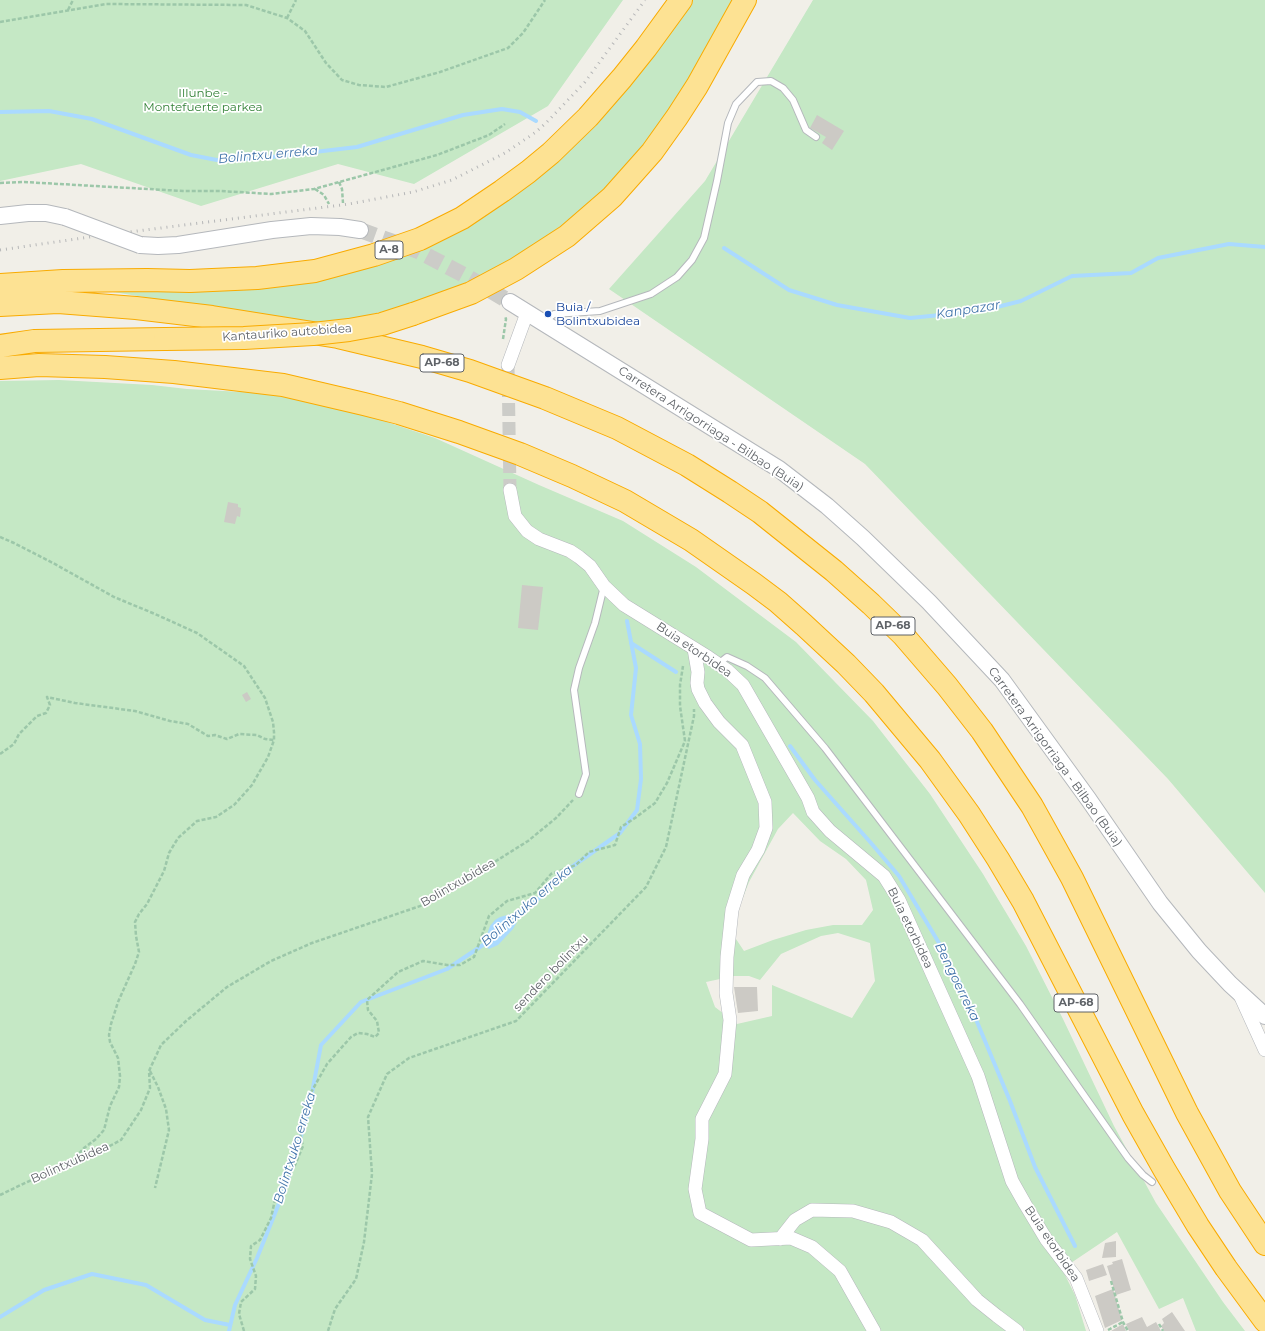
<!DOCTYPE html>
<html>
<head>
<meta charset="utf-8">
<style>
	body { margin:0 }
	canvas { display:block; background:#f1efe8 }
</style>
</head>
<body>
<canvas width="1265" height="1331"></canvas>
<script>
const c = document.querySelector('canvas').getContext('2d');
c.lineJoin = 'round';
function fillPath(path, color) { c.fillStyle = color; c.fill(path, 'evenodd'); }
const shape = rows => new Path2D(rows.map(r => 'M' + r).join(''));
function trace(path, color, width, dash) { c.strokeStyle = color; c.lineWidth = width; c.lineCap = dash ? 'butt' : 'round'; c.setLineDash(dash || []); c.stroke(path); }
function drawText(font, color, halo, rows, align = 'center') {
  c.font = font + ' Montserrat,sans-serif'; c.lineWidth = 3.5; c.setLineDash([]); c.textBaseline = 'middle'; c.strokeStyle = halo; c.fillStyle = color; for (const [text, x, y, turn = 0] of rows) {
    c.save(); c.translate(x, y); c.rotate((+turn || 0) * Math.PI / 180); c.textAlign = isNaN(turn) ? turn : align; if (halo) c.strokeText(text, 0, 0); c.fillText(text, 0, 0); c.restore();
  }
}
fillPath(shape([
	[0,0,623,0,548,106,414,184,338,164,201,206,81,164,0,181],
	[690,0,735,0,687,85,649,142,592,204,517,257,446,292,408,305,361,317,307,324,95,289,282,284,504,199],
	[813,0,1265,0,1265,893,1168,779,865,464,609,289,705,181],
	[59,380,152,385,187,389,260,393,312,402,366,415,435,438,539,485,623,521,696,567,796,642,873,721,930,794,983,874,1026,946,1063,1019,1114,1126,1156,1203,1223,1302,1245,1331,1196,1331,1183,1298,1159,1309,1117,1232,1062,1269,1075,1295,1086,1331,1026,1331,1023,1328,1021,1331,0,1331,0,381],
	[793,813,820,841,846,859,866,880,873,910,862,925,833,925,806,930,773,940,744,951,734,936,738,910,749,882,778,829],
	[838,933,870,943,875,981,852,1018,772,985,772,1016,737,1024,715,1007,706,982,734,976,749,976,760,980,781,954,821,936]
]), '#c5e8c5');
fillPath(shape([
	[511,914,516,917,517,922,513,929,498,945,489,949,483,945,490,926,495,920,500,917]
]), '#aadaff');
trace(shape([
	[0,112,49,111,92,119,191,155,222,161,272,157,357,147,463,115,502,109,520,112,536,121],
	[724,248,789,290,837,305,910,318,981,311,1021,301,1072,276,1131,273,1158,258,1229,244,1265,247],
	[631,643,676,672],
	[790,746,815,780,871,843,899,876,939,943,965,993,1010,1101,1035,1167,1075,1246],
	[512,920,543,895,556,878,620,833,637,810,641,779,640,744,631,715,636,668,627,621],
	[0,1317,44,1290,92,1274,146,1285,205,1320,230,1325],
	[229,1331,235,1305,257,1258,286,1186,309,1109,321,1045,361,1002,447,969,486,943]
]), '#aadaff', 4);
fillPath(shape([
	[817,115,844,131,832,150,822,143,826,137,810,128],
	[228,502,238,504,238,507,241,508,240,517,237,516,235,524,224,522],
	[522,585,543,587,538,630,518,628],
	[247,692,251,699,246,702,242,695],
	[734,987,757,987,758,1011,738,1013],
	[1116,1241,1116,1257,1102,1258,1105,1243],
	[1122,1259,1131,1290,1116,1295,1107,1266,1113,1264,1112,1262],
	[1103,1264,1107,1275,1089,1281,1086,1270],
	[1113,1289,1122,1320,1105,1328,1095,1296],
	[1172,1312,1185,1331,1164,1331,1161,1326,1164,1323,1162,1319],
	[1142,1317,1147,1327,1156,1322,1161,1331,1129,1331,1126,1324],
	[1123,1324,1126,1331,1111,1331]
]), '#cccac5');
trace(shape([
	[508,365,510,490]
]), '#ccccc8', 13, [13, 6]);
trace(shape([
	[360,230,418,251,464,275,510,302]
]), '#ccccc8', 16, [16, 8]);
const service = shape([
	[544,322,554,314,600,311,651,294,677,277,692,260,704,238,717,181,728,123,736,104,757,82,771,81,783,88,793,100,806,130,816,137],
	[718,664,727,657,747,666,765,678,825,748,1020,1004,1128,1158,1143,1175,1152,1182],
	[579,794,586,774,574,690,579,668,595,623,604,586]
]);
const minor = shape([
	[508,365,527,313],
	[510,490,515,516,527,531,539,539,570,551,579,557,590,566,604,586,624,605,708,657,727,670,743,685,808,798,813,812,830,831,884,876,899,900,978,1076,1012,1181,1025,1204,1046,1239,1076,1278,1097,1331],
	[694,649,698,672,697,683,698,689,705,703,719,722,742,745,765,802,766,828,758,850,743,875,732,910,727,957,726,993,730,1020,725,1074,702,1119,702,1139,695,1189,700,1213,751,1240,791,1238,812,1247,840,1271,874,1331],
	[1240,995,1265,1050],
	[780,1239,795,1220,812,1210,853,1211,891,1222,922,1240,977,1300,997,1316,1017,1331]
]);
const tertiary = shape([
	[0,216,28,213,46,213,65,217],
	[140,245,158,246,178,245,272,230,311,226,340,227,360,230],
	[510,302,779,469,827,506,863,538,929,602,1002,680,1089,800,1160,903,1199,951,1230,984,1265,1016]
]);
const motorway = shape([
	[0,285,63,281,147,280,190,281,257,278,315,271,374,255,420,239,462,218,502,191,528,172,551,153,588,117,622,78,646,48,681,0],
	[0,305,58,302,136,308,212,317,338,337,422,357,470,371,545,398,617,428,687,465,730,492,760,512,834,571,871,604,903,635,947,686,982,731,1032,806,1072,878,1187,1113,1230,1191,1265,1244],
	[413,314,471,293,516,269,567,236,612,197,652,152,677,117,697,86,745,0],
	[0,346,34,341,165,339],
	[0,368,39,365,105,367,174,372,283,385,364,404,399,413,459,432,520,454,572,476,625,501,691,540,754,584,778,602,804,625,846,664,874,693,930,760,969,814,998,859,1023,901,1133,1114,1164,1169,1198,1226,1226,1268,1265,1321]
]);
trace(service, '#b5b8bc', 8);
trace(minor, '#b5b8bc', 14);
trace(tertiary, '#b5b8bc', 18);
trace(motorway, '#f9ab00', 24);
trace(shape([
	[68,10,73,0],
	[287,18,296,0],
	[0,22,106,4,246,5,287,18,305,31,326,63,342,80,359,85,386,87,440,72,508,48,523,33,545,0],
	[339,182,342,189,343,203],
	[0,183,24,182,183,191,221,191,271,194,314,189,437,155,489,135,505,124],
	[315,189,324,195,329,204],
	[503,339,506,319,505,316],
	[0,537,14,543,53,563,114,597,155,614,197,633,244,666,265,698,273,722,274,732,274,740,268,757,252,785,244,794,234,805,216,817,197,821,178,838,169,853,164,871,147,904,139,914,135,922,136,936,139,952,135,964,118,1002,111,1024,109,1035,110,1042,118,1058,120,1076,119,1087,110,1106,104,1130,96,1139,84,1148,73,1160],
	[0,754,14,744,19,734,37,716,46,713,50,705,47,697,75,703,135,711,170,721,188,724,208,736,215,735,227,739,239,734,257,735,265,739,274,740],
	[150,1071,158,1087,166,1109,169,1130,155,1188],
	[0,1195,73,1160,102,1150,121,1140,141,1110,150,1088,149,1071,161,1045,186,1021,227,987,271,961,312,943,423,905,464,881,528,841,556,818,573,800],
	[1111,1281,1123,1322,1128,1331],
	[1159,1324,1163,1331],
	[1108,1330,1123,1322],
	[244,1331,239,1314,241,1302,255,1289,256,1276,250,1259,251,1246,260,1240,271,1218,276,1195,295,1165,303,1146,299,1130,304,1105,327,1064,351,1037,358,1033,367,1034,375,1037,379,1033,377,1021,368,1010,367,1000,398,972,423,961,447,965,460,965,474,957,489,916,507,901,535,893,551,874,576,865,589,852,615,845,621,827,635,818,655,803,667,783,685,741,680,706,680,685,683,666],
	[328,1331,335,1309,356,1279,364,1242,372,1174,368,1117,387,1074,409,1058,516,1021,646,887,666,847,694,716,694,709]
]), '#9cc7a9', 2.5, [4, 2]);
trace(service, '#fff', 6);
trace(minor, '#fff', 13);
trace(tertiary, '#fff', 16);
trace(motorway, '#fde293', 22);
trace(shape([
	[0,250,90,237,349,204,413,192,452,180,505,153,536,132,547,122,585,82,645,0]
]), '#b6b7b8', 3, [1, 5]);
const tertiaryBridge = shape([
	[65,217,140,245]
]);
const motorwayBridge = shape([
	[165,339,244,338,313,334,349,330,382,324,413,314]
]);
trace(tertiaryBridge, '#b5b8bc', 18, []);
trace(motorwayBridge, '#f9ab00', 24, []);
trace(tertiaryBridge, '#fff', 16);
trace(motorwayBridge, '#fde293', 22);
for (const [x, y, r, color] of [
	[548,314,4,"#1a4fb4"]
]) { const dot = new Path2D(); dot.arc(x, y, r, 0, 2 * Math.PI); c.fillStyle = color; c.fill(dot); trace(dot, '#fff', 1.5); }
for (const [x, y, w] of [
	[389,250,28],
	[442,363,44],
	[893,626,44],
	[1076,1003,44]
]) { const box = new Path2D(); box.roundRect(x - w / 2, y - 9, w, 18, 3); c.fillStyle = '#fff'; c.fill(box); trace(box, '#5f6368', 1); }
drawText('bold 11px', '#5f6368', null, [
	["A-8",389,250],
	["AP-68",442,363],
	["AP-68",893,626],
	["AP-68",1076,1003]
]);
drawText('12px', '#348238', '#fff', [
	["Illunbe -",203,93],
	["Montefuerte parkea",203,107]
]);
drawText('12px', '#164399', '#fff', [
	["Buia /",556,307],
	["Bolintxubidea",556,321]
], 'left');
drawText('12px', '#5f6368', '#fff', [
	["Kantauriko autobidea",287,333,-4],
	["Carretera Arrigorriaga - Bilbao (Buia)",711,429,33],
	["Buia etorbidea",694,650,34],
	["Carretera Arrigorriaga - Bilbao (Buia)",1055,757,54],
	["Bolintxubidea",458,883,-30],
	["Buia etorbidea",910,928,64],
	["sendero bolintxu",551,973,-46],
	["Bolintxubidea",70,1163,-24],
	["Buia etorbidea",1052,1244,56]
]);
drawText('italic 13px', '#4174aa', '#fff', [
	["Bolintxu erreka",268,155,-5],
	["Kanpazar",968,310,-9],
	["Bolintxuko erreka",527,906,-41],
	["Bengoerreka",957,982,64],
	["Bolintxuko erreka",295,1148,-73]
]);
</script>
</body>
</html>
